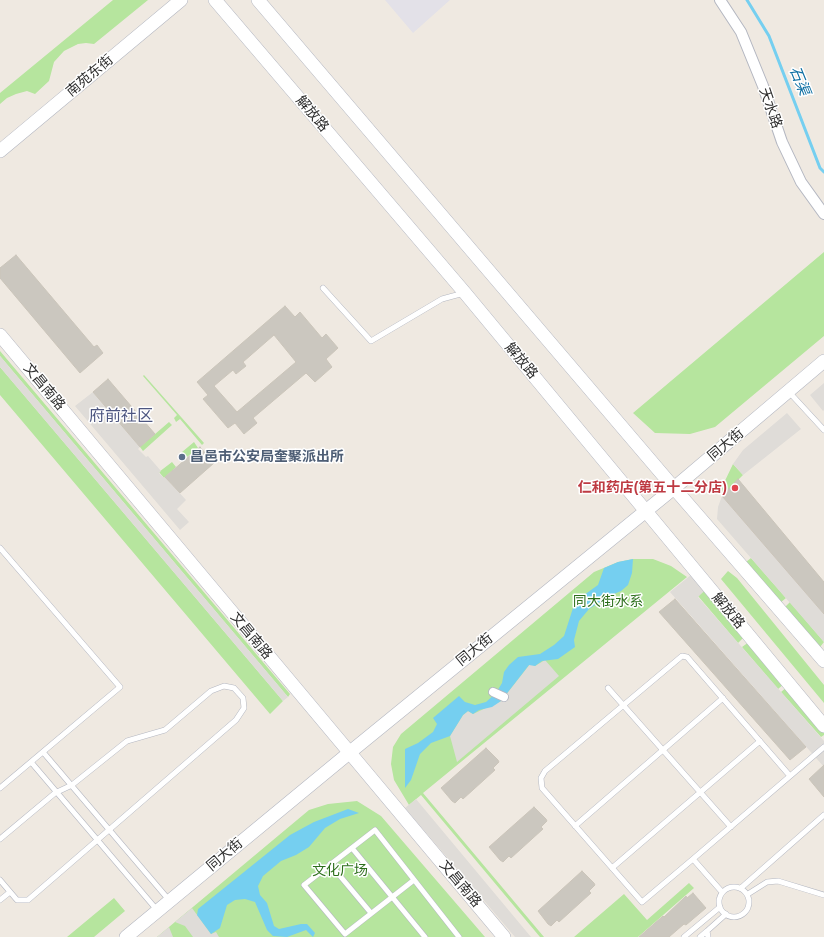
<!DOCTYPE html>
<html>
<head>
<meta charset="utf-8">
<style>
	body { margin:0 }
	canvas { display:block; background:#efe9e1 }
</style>
</head>
<body>
<canvas width="824" height="937"></canvas>
<script>
const c = document.querySelector('canvas').getContext('2d');
c.lineJoin = 'round';
function fillPath(path, color) { c.fillStyle = color; c.fill(path, 'evenodd'); }
const shape = rows => new Path2D(rows.map(r => 'M' + r).join(''));
function trace(path, color, width, dash) { c.strokeStyle = color; c.lineWidth = width; c.lineCap = dash ? 'butt' : 'round'; c.setLineDash(dash || []); c.stroke(path); }
function drawText(font, color, halo, rows, align = 'center') {
  c.font = font + ' Helvetica,"Noto Sans SC",sans-serif'; c.lineWidth = 3; c.setLineDash([]); c.textBaseline = 'middle'; c.strokeStyle = halo; c.fillStyle = color; for (const [text, x, y, turn = 0] of rows) {
    c.save(); c.translate(x, y); c.rotate((+turn || 0) * Math.PI / 180); c.textAlign = isNaN(turn) ? turn : align; if (halo) c.strokeText(text, 0, 0); c.fillText(text, 0, 0); c.restore();
  }
}
fillPath(shape([
	[385,0,450,0,413,33]
]), '#e3e1e8');
fillPath(shape([
	[113,0,148,0,94,44,86,43,78,44,64,51,54,62,49,81,35,94,27,91,16,94,7,98,0,104,0,93],
	[824,252,824,336,715,427,690,434,655,433,633,413],
	[0,351,290,694,288,697,0,356],
	[0,367,283,701,270,714,0,395],
	[144,375,204,443,202,445,180,419,176,422,174,418,177,415,143,376],
	[169,422,172,425,143,451,140,447],
	[194,442,198,448,187,457,182,452],
	[172,462,176,467,164,478,159,472],
	[733,464,743,475,722,496,722,487],
	[751,558,786,598,780,603,746,562],
	[633,559,653,559,671,566,687,577,423,793,544,937,540,937,421,795,409,805,394,780,391,764,393,747,401,734,594,572,618,562],
	[728,571,737,578,824,685,824,703,721,579],
	[704,591,744,637,738,643,698,596],
	[790,602,824,642,820,647,785,607],
	[749,642,784,684,778,689,742,647],
	[787,687,824,730,824,735,821,737,781,692],
	[357,801,381,816,485,937,157,937,309,810,328,804],
	[689,883,694,888,638,937,574,937,624,894,647,920],
	[114,898,125,911,94,937,67,937]
]), '#b6e59e');
fillPath(shape([
	[0,356,288,697,283,701,0,367],
	[824,383,824,410,823,411,810,395],
	[93,392,140,447,138,449,146,457,148,456,161,471,159,473,164,478,165,477,186,500,177,509,189,522,180,530,75,406],
	[787,413,801,429,743,475,733,464,743,450],
	[722,496,824,614,824,642,717,519,718,507],
	[691,575,704,591,698,597,824,741,824,767,670,592],
	[545,660,559,676,457,762,450,736,463,715,468,711,473,714,501,701,530,664,535,666],
	[416,799,531,937,515,937,405,808],
	[192,908,211,934,216,932,219,937,193,937,185,926,175,922],
	[169,927,173,937,157,937]
]), '#dfdcd8');
fillPath(shape([
	[633,559,632,573,628,585,621,591,609,596,589,609,579,621,574,640,575,647,558,659,542,661,535,666,529,665,501,701,492,707,479,710,473,714,468,711,463,715,450,736,431,743,420,754,411,780,405,788,405,749,418,743,433,732,437,724,433,718,459,696,465,702,475,705,486,702,496,693,502,683,504,672,509,665,518,657,540,654,554,645,564,636,573,608,584,595,598,585,604,568,618,562],
	[348,809,359,813,340,819,325,828,309,847,296,855,281,861,263,876,258,886,260,895,267,903,274,926,279,929,301,924,307,924,315,933,313,937,306,930,287,937,273,936,267,930,255,902,245,899,235,900,227,905,220,928,211,934,197,915,198,909,290,835,314,822]
]), '#75cff0');
trace(shape([
	[747,0,769,36,820,168,824,172]
]), '#75cff0', 3);
const building = shape([
	[16,255,94,347,97,345,103,353,80,373,0,278,0,268,16,255],
	[285,306,295,317,300,312,322,338,326,334,338,348,326,359,332,367,315,382,306,373,253,418,257,423,244,434,235,423,228,428,203,399,208,395,197,382,285,306],
	[274,335,296,362,237,412,214,386,233,370,236,374,246,366,243,362,274,335],
	[108,379,155,434,140,447,93,392,108,379],
	[200,447,214,463,180,493,165,477,200,447],
	[738,479,824,582,824,614,722,496,738,479],
	[675,599,806,747,790,760,659,612,675,599],
	[486,748,498,760,499,762,493,768,495,770,463,799,461,797,455,803,452,801,441,788,486,748],
	[824,765,824,797,809,779,824,765],
	[534,807,546,819,547,821,541,827,543,829,511,858,509,856,503,862,500,860,489,847,534,807],
	[582,871,594,883,595,885,589,891,591,893,559,922,557,920,551,926,548,924,538,911,582,871],
	[693,893,706,908,686,925,684,924,669,937,639,937,663,916,664,917,686,896,687,898,693,893]
]);
fillPath(building, '#cbc7bf');
trace(building, '#cbc5ba', 1);
const service = shape([
	[323,288,371,341,442,299,464,293],
	[789,392,824,430],
	[0,548,120,687,0,788],
	[608,688,731,827],
	[43,752,169,900],
	[31,762,157,910],
	[790,776,687,657,682,656,545,771,541,778,542,788,642,902,693,859,824,747],
	[575,826,723,698],
	[0,839,55,793,72,785,127,741,165,730,211,691,224,686,234,688,243,698,244,708,236,720,28,900,17,900,0,880],
	[352,848,425,937],
	[693,859,722,892],
	[330,864,371,913],
	[612,868,760,741],
	[414,880,345,934,304,885,375,830,459,937],
	'719 902a15 15 0 1 1 30 0a15 15 0 1 1-30 0Z',
	[741,888,824,815],
	[748,894,767,882,778,881,824,895],
	[0,900,10,892],
	[684,937,720,907],
	[700,937,707,931],
	[708,937,707,931,726,914]
]);
const pedestrian = shape([
	[493,692,504,697]
]);
const minor = shape([
	[720,0,741,32,763,86,782,142,801,182,824,214]
]);
const tertiary = shape([
	[215,0,465,293,824,726],
	[258,0,674,488,824,661],
	[0,151,181,0],
	[0,335,504,937],
	[126,937,349,753,674,488,824,361]
]);
trace(service, '#b4b7c1', 6);
trace(pedestrian, '#b4b7c1', 10);
trace(minor, '#b4b7c1', 12);
trace(tertiary, '#b4b7c1', 14);
trace(service, '#fff', 5);
trace(pedestrian, '#fff', 8);
trace(minor, '#fff', 10);
trace(tertiary, '#fff', 13);
for (const [x, y, r, color] of [
	[182,457,4,"#5c6f8a"],
	[735,488,4,"#e0444e"]
]) { const dot = new Path2D(); dot.arc(x, y, r, 0, 2 * Math.PI); c.fillStyle = color; c.fill(dot); trace(dot, '#fff', 1.5); }
drawText('14px', '#2e2e2e', '#fff', [
	["南苑东街",90,76,-40],
	["天水路",770,108,71],
	["解放路",312,114,50],
	["解放路",521,361,50],
	["文昌南路",44,387,50],
	["同大街",726,445,-40],
	["解放路",728,611,50],
	["文昌南路",251,636,50],
	["同大街",475,650,-39],
	["同大街",225,855,-40],
	["文昌南路",460,884,50]
]);
drawText('bold 14px', '#4e5e75', '#fff', [
	["昌邑市公安局奎聚派出所",190,457]
], 'left');
drawText('bold 14px', '#be3a42', '#fff', [
	["仁和药店(第五十二分店)",727,488]
], 'right');
drawText('14px', '#2c6e1b', '#fff', [
	["同大街水系",608,602],
	["文化广场",340,871]
]);
drawText('italic 15px', '#0d6fa3', '#fff', [
	["石渠",799,81,68]
]);
drawText('16px', '#4d5680', '#fff', [
	["府前社区",121,417]
]);
</script>
</body>
</html>
